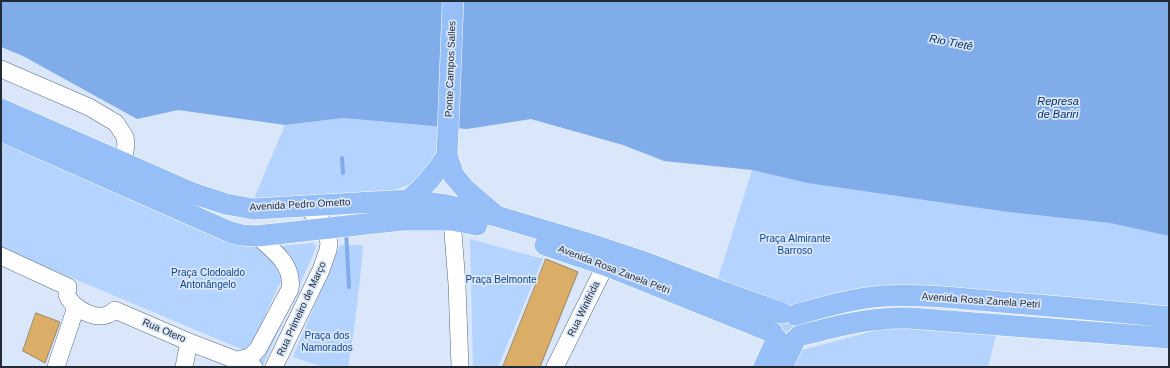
<!DOCTYPE html>
<html>
<head>
<meta charset="utf-8">
<style>
  body { margin:0 }
  #map { position:relative; width:1170px; height:368px; overflow:hidden; background:#dae7fa; font-family:Helvetica,sans-serif }
  canvas { display:block }
  .frame { position:absolute; inset:0; border:2px solid #232b37; pointer-events:none }
</style>
</head>
<body>
<div id="map">
<canvas width="1170" height="368"></canvas>
<div class="frame"></div>
</div>
<script>
const ctx = document.querySelector('canvas').getContext('2d');
ctx.lineJoin = 'round';
function fillPath(path, color) { ctx.fillStyle = color; ctx.fill(path, 'evenodd'); }
function strokePath(path, color, width, dash) { ctx.strokeStyle = color; ctx.lineWidth = width; ctx.lineCap = dash ? 'butt' : 'round'; ctx.setLineDash(dash || []); ctx.stroke(path); }
function drawText(font, color, halo, rows, align = 'center') {
  ctx.font = font + ' Helvetica,sans-serif'; ctx.lineWidth = 3.5; ctx.setLineDash([]); ctx.textBaseline = 'middle'; ctx.strokeStyle = halo; ctx.fillStyle = color; for (const [text, x, y, turn = 0] of rows) {
    ctx.save(); ctx.translate(x, y); ctx.rotate((+turn || 0) * Math.PI / 180); ctx.textAlign = isNaN(turn) ? turn : align; if (halo) ctx.strokeText(text, 0, 0); ctx.fillText(text, 0, 0); ctx.restore();
  }
}
fillPath(new Path2D(`
  M343,118L445,127L444,149L423,180L394,190L252,203L285,125Z
  M1,138L237,234L276,259L282,279L248,352L1,248Z
  M752,170L807,183L1008,212L1110,223L1169,236V314L914,293L788,311L715,288Z
  M470,239L543,259L498,367H473Z
  M313,243L316,246L313,255L262,367L254,358L293,287L271,247Z
  M340,245H363C360,286 355,326 348,367H323L293,357Z
  M775,319L799,324V329L791,340L773,323Z
  M896,325L996,335L988,367H794L802,350Z`), '#b4d3ff');
fillPath(new Path2D(`
  M1,1H1169V236L1110,223L1008,212L807,183L752,170L664,161L623,145L531,119L467,129L343,118L285,125L178,110L137,119L23,56L1,47Z`), '#81acea');
strokePath(new Path2D(`
  M342,158L343,173
  M346,231L349,287`), '#81acea', 4);
const building = new Path2D(`
  M546,259L578,272L540,367H503Z
  M36,313L60,322L45,363L23,351Z`);
fillPath(building, '#daae67');
strokePath(building, '#988466', 1);
const minor = new Path2D(`
  M1,69L89,107L116,123L125,137L126,145L123,163
  M452,220L457,284L460,367
  M1,256L68,287C68,290 67,292 67,294C67,298 71,301 73,304C85,314 102,322 115,310L189,342L254,367
  M238,360L250,357L258,349L290,289C294,265 273,250 257,236
  M56,367L76,307
  M184,367L189,342
  M274,367L321,270L328,250L329,243L326,228L320,219L304,206
  M555,367L611,254`);
const major = new Path2D(`
  M453,1L447,156L454,176L466,190L494,214
  M1,109L195,194L226,204L253,209L409,200L446,205L496,216L587,243L647,263L715,289L782,313
  M1,131L230,232L241,235L257,236L402,220H452L477,225
  M409,200C424,187 436,173 447,156
  M545,245L605,265L772,332
  M795,315C824,307 854,298 884,296C919,294 956,298 990,301C1050,306 1110,311 1169,317
  M799,336C837,326 870,317 909,318L1169,338
  M764,367L777,339
  M782,367L795,340`);
strokePath(minor, '#556883', 18);
strokePath(major, '#fff', 22);
strokePath(minor, '#fff', 17);
strokePath(major, '#96bef7', 21);
drawText('10px', '#232b37', '#dae7fa', [
  ["Ponte Campos Salles",451,69,-88],
  ["Avenida Pedro Ometto",300,205,-3],
  ["Avenida Rosa Zanela Petri",614,270,21],
  ["Avenida Rosa Zanela Petri",981,301,4],
  ["Rua Primeiro de Março",302,309,-65],
  ["Rua Winifrida",584,309,-64],
  ["Rua Otero",164,331,23]
]);
drawText('10px', '#0f458e', '#dae7fa', [
  ["Praça Almirante",795,239],
  ["Barroso",795,251],
  ["Praça Clodoaldo",208,273],
  ["Antonângelo",208,285],
  ["Praça Belmonte",501,280],
  ["Praça dos",327,336],
  ["Namorados",327,348]
]);
drawText('italic 11px', '#072f66', '#dae7fa', [
  ["Rio Tietê",951,43,11],
  ["Represa",1058,102],
  ["de Bariri",1058,115]
]);
</script>
</body>
</html>
